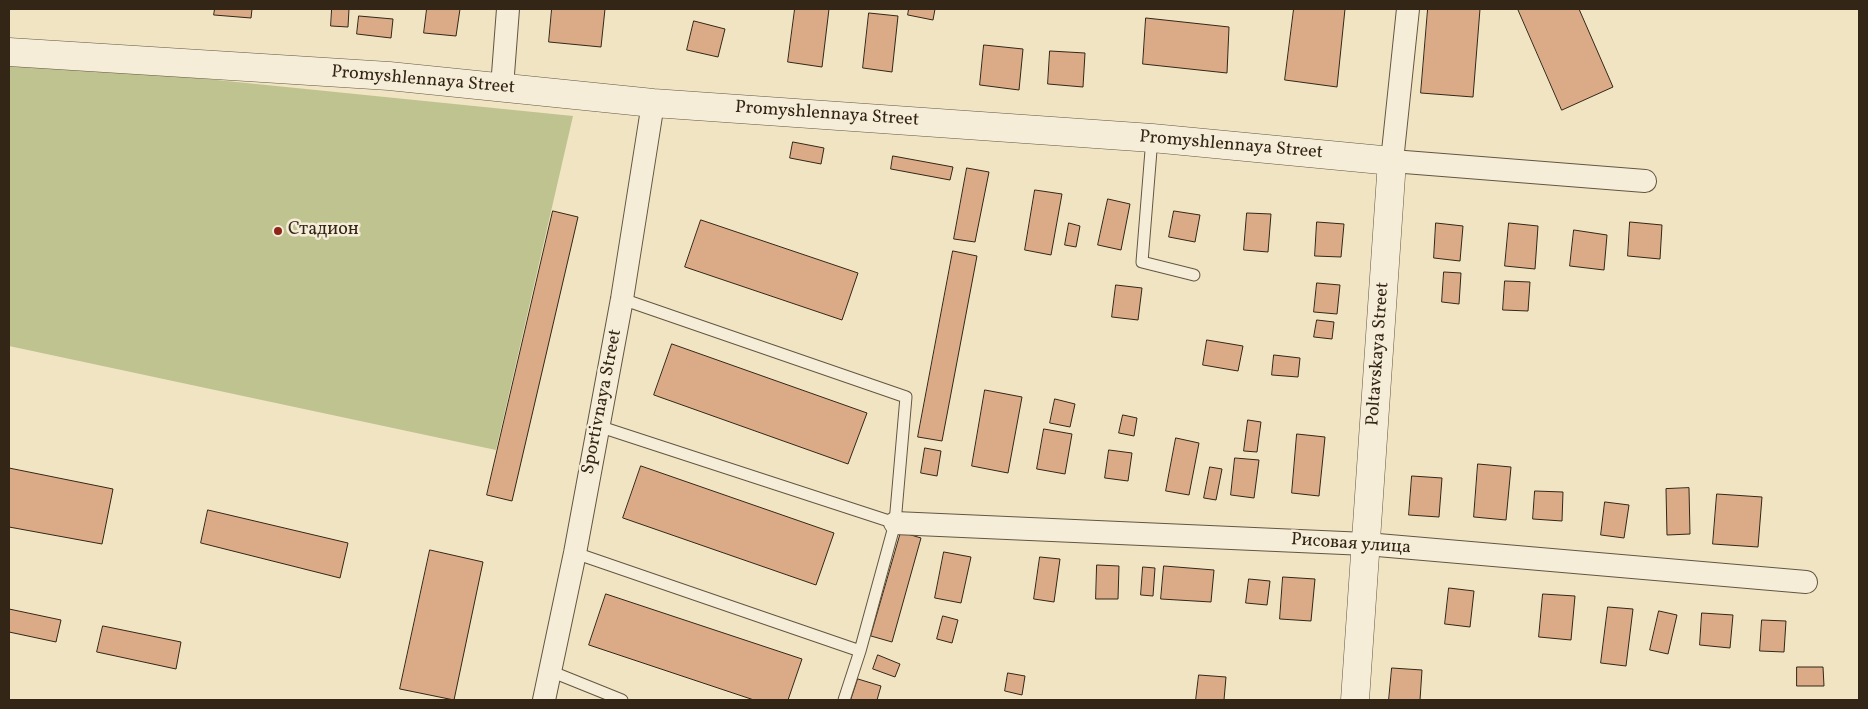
<!DOCTYPE html>
<html>
<head>
<meta charset="utf-8">
<style>
  body { margin:0 }
  #map { position:relative; width:1868px; height:709px; overflow:hidden; background:#f1e4c3; font-family:Vollkorn,serif }
  canvas { display:block }
  .frame { position:absolute; inset:0; border:10px solid #332617; pointer-events:none }
</style>
</head>
<body>
<div id="map">
<canvas width="1868" height="709"></canvas>
<div class="frame"></div>
</div>
<script>
const ctx = document.querySelector('canvas').getContext('2d');
ctx.lineJoin = 'round';
function fillPath(path, color) { ctx.fillStyle = color; ctx.fill(path, 'evenodd'); }
function strokePath(path, color, width, dash) { ctx.strokeStyle = color; ctx.lineWidth = width; ctx.lineCap = dash ? 'butt' : 'round'; ctx.setLineDash(dash || []); ctx.stroke(path); }
function drawText(font, color, halo, rows, align = 'center') {
  ctx.font = font + ' Vollkorn,serif'; ctx.lineWidth = 5; ctx.setLineDash([]); ctx.textBaseline = 'middle'; ctx.strokeStyle = halo; ctx.fillStyle = color; for (const [text, x, y, turn = 0] of rows) {
    ctx.save(); ctx.translate(x, y); ctx.rotate((+turn || 0) * Math.PI / 180); ctx.textAlign = isNaN(turn) ? turn : align; if (halo) ctx.strokeText(text, 0, 0); ctx.fillText(text, 0, 0); ctx.restore();
  }
}
fillPath(new Path2D(`
  M9,59L573,116L496,450L9,346Z`), '#bec390');
const building = new Path2D(`
  M215,9H252L251,18L214,15Z
  M332,9H349L348,27L331,26Z
  M427,9H460L456,36L424,33Z
  M552,9H605L601,47L549,42Z
  M795,9H829L822,67L788,62Z
  M909,9H935L933,20L908,15Z
  M1294,9H1345L1337,87L1285,80Z
  M1428,9H1480L1473,97L1421,93Z
  M1518,9H1579L1613,87L1562,110Z
  M869,13L898,16L892,72L863,68Z
  M359,16L393,19L391,38L357,34Z
  M1146,18L1229,27L1227,73L1143,64Z
  M694,21L725,29L718,57L687,50Z
  M984,45L1023,49L1019,90L980,85Z
  M1050,51L1085,53L1083,87L1048,84Z
  M793,142L824,148L821,164L790,158Z
  M893,156L953,167L950,180L891,169Z
  M967,168L989,172L975,242L954,239Z
  M1035,190L1062,194L1051,255L1025,250Z
  M1108,199L1130,204L1121,250L1098,245Z
  M553,211L578,217L512,501L487,495Z
  M1174,211L1200,215L1195,242L1169,237Z
  M1247,213L1271,214L1268,252L1244,250Z
  M701,220L858,273L842,320L685,267Z
  M1317,222L1344,224L1341,257L1315,256Z
  M1630,222L1662,225L1660,259L1628,256Z
  M1069,223L1080,226L1076,247L1065,245Z
  M1436,223L1463,226L1460,261L1434,258Z
  M1509,223L1538,226L1535,269L1505,266Z
  M1574,230L1607,235L1604,270L1570,266Z
  M953,251L977,256L942,441L918,437Z
  M1444,272L1461,273L1459,304L1442,302Z
  M1505,281L1530,282L1528,311L1503,310Z
  M1317,283L1340,285L1337,314L1314,312Z
  M1116,285L1142,288L1138,320L1112,317Z
  M1317,320L1334,322L1332,339L1314,337Z
  M1207,340L1243,346L1238,371L1203,365Z
  M672,344L867,413L848,464L654,395Z
  M1274,355L1300,358L1298,377L1272,375Z
  M985,390L1022,397L1008,473L972,466Z
  M1055,399L1075,404L1070,427L1050,423Z
  M1123,415L1137,418L1134,436L1119,433Z
  M1248,420L1261,422L1257,452L1244,451Z
  M1044,429L1072,434L1065,474L1037,469Z
  M1297,434L1325,437L1319,496L1292,493Z
  M1176,438L1199,443L1189,495L1166,491Z
  M925,448L941,451L937,476L921,473Z
  M1109,450L1132,453L1128,481L1105,478Z
  M1235,458L1259,460L1254,498L1231,495Z
  M1478,464L1511,467L1506,520L1474,517Z
  M641,466L834,533L816,585L623,518Z
  M1210,467L1222,469L1216,500L1204,498Z
  M9,468L113,489L102,544L9,527Z
  M1412,476L1442,478L1439,517L1409,515Z
  M1689,488L1690,534L1667,535L1666,489Z
  M1535,491L1563,492L1562,521L1533,519Z
  M1717,494L1762,497L1758,547L1713,544Z
  M1605,502L1629,505L1624,538L1601,535Z
  M208,510L348,543L340,578L201,543Z
  M901,532L921,538L892,642L871,636Z
  M430,550L483,562L454,700L400,689Z
  M944,552L971,557L961,603L935,598Z
  M1040,557L1060,559L1054,602L1034,599Z
  M1097,565L1119,566L1118,599H1096Z
  M1164,566L1214,570L1211,602L1161,599Z
  M1143,567L1155,568L1153,596L1141,595Z
  M1283,577L1315,579L1311,621L1280,619Z
  M1249,579L1270,581L1267,605L1246,603Z
  M1449,588L1474,591L1470,627L1445,624Z
  M606,594L802,659L788,700H754L589,645Z
  M1543,594L1575,596L1571,640L1539,637Z
  M1608,607L1633,609L1626,666L1601,663Z
  M9,609L61,620L56,642L9,632Z
  M1659,611L1677,615L1668,654L1650,650Z
  M1702,613L1733,615L1730,648L1700,645Z
  M943,616L958,620L952,643L937,639Z
  M1762,620L1786,621L1784,652L1760,651Z
  M103,626L181,642L176,669L97,652Z
  M878,655L900,664L895,677L873,669Z
  M1797,667H1823L1824,686H1797Z
  M1392,668L1422,670L1420,700H1389Z
  M1008,673L1025,676L1022,695L1005,691Z
  M1199,675L1226,677L1224,700H1196Z
  M858,679L881,686L877,700H851Z`);
fillPath(building, '#dbab88');
strokePath(building, '#332617', 1);
const service = new Path2D(`
  M1152,138L1142,262L1194,275
  M622,299L906,397L895,523L860,651L844,700
  M598,426L895,523
  M575,553L860,651
  M550,671L622,700`);
const minor = new Path2D(`
  M1408,9L1392,161L1645,181
  M502,87L508,9
  M895,523L1366,544L1806,582
  M544,700L575,553L622,299L653,103`);
const tertiary = new Path2D(`
  M9,52L389,76L653,103L1152,138L1392,161L1355,700`);
strokePath(service, '#625642', 13);
strokePath(minor, '#625642', 24);
strokePath(tertiary, '#625642', 29);
strokePath(service, '#f6edd8', 11);
strokePath(minor, '#f6edd8', 22);
strokePath(tertiary, '#f6edd8', 28);
for (const [x, y, r, color] of [
  [278,231,5,"#8f2418"]
]) { const dot = new Path2D(); dot.arc(x, y, r, 0, 2 * Math.PI); ctx.fillStyle = color; ctx.fill(dot); strokePath(dot, '#f6edd8', 2); }
drawText('18px', '#332617', '#f6edd8', [
  ["Promyshlennaya Street",423,81,5],
  ["Promyshlennaya Street",827,115,4],
  ["Promyshlennaya Street",1231,146,5],
  ["Poltavskaya Street",1379,354,-86],
  ["Sportivnaya Street",603,402,-79],
  ["Рисовая улица",1351,545,4]
]);
drawText('18px', '#332617', '#f6edd8', [
  ["Стадион",288,231]
], 'left');
</script>
</body>
</html>
